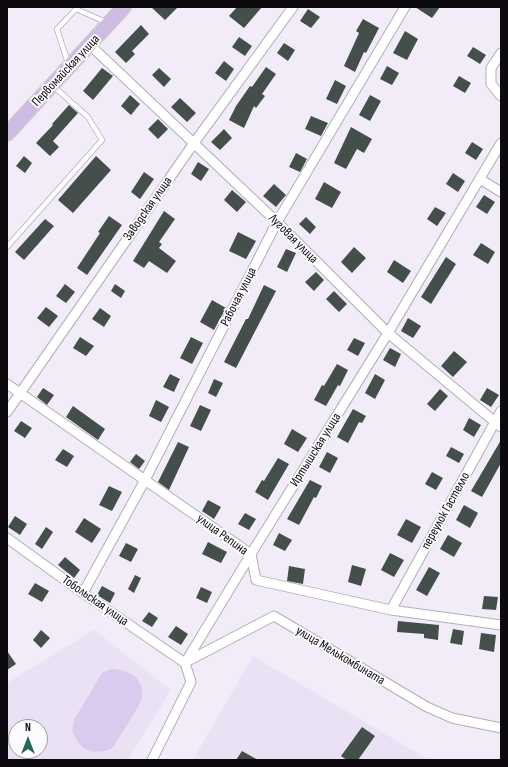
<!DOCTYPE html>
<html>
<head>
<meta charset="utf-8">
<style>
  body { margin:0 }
  #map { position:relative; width:508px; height:767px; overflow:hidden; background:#f1ecf8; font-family:"Sofia Sans Condensed",sans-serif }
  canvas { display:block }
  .frame { position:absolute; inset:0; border:8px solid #0c0a0e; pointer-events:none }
  .north { position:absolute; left:8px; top:719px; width:40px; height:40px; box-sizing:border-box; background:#fcfbfe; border:1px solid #9c9b9e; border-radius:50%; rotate:0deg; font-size:11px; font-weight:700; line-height:16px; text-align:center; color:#0c0a0e }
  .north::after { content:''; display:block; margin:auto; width:14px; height:18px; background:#246553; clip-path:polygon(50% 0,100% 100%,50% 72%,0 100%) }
</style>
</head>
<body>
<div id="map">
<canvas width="508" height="767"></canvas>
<div class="frame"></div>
<div class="north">N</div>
</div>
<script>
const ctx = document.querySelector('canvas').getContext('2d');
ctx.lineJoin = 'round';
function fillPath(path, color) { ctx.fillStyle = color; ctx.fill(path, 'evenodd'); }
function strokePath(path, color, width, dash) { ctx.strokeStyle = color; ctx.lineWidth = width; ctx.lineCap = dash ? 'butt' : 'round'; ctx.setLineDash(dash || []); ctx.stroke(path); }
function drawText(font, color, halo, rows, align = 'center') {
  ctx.font = font + ' "Sofia Sans Condensed",sans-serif'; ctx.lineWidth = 4; ctx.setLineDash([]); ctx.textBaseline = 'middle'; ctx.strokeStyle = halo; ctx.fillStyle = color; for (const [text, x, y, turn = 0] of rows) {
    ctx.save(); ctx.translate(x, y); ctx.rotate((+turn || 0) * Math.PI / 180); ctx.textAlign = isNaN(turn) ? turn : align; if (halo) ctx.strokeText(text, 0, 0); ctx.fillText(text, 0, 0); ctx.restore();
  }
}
fillPath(new Path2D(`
  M94,630L171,690L128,760H7V683ZM16,727H40V751H16Z
  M253,656L429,760H193Z`), '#eae1f4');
fillPath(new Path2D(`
  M111,669C128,669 145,678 142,698C141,704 117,741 112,748L106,751L94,752L83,748L76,739L72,731L74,720L102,673Z`), '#dacaed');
fillPath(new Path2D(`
  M151,7H178L165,20Z
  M237,7H262L244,28L229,16Z
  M415,7H440L432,18Z
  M308,9L320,17L311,28L300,21Z
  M363,19L379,28L366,53L364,52L355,72L344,66L359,33L356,31Z
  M141,25L149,34L132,51L135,54L126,63L115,52Z
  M405,31L418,39L407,60L393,53Z
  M239,37L252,46L245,56L232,47Z
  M284,43L295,50L288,61L277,53Z
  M473,47L486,55L480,64L467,56Z
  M224,61L234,69L226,81L215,73Z
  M387,66L399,73L392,85L380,79Z
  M266,67L276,74L262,94L265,96L256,108L254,106L244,128L229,120L236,106L250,86L252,87Z
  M102,68L113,76L93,100L83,91Z
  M159,68L171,79L164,87L152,75Z
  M459,76L471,83L465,93L453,86Z
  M335,80L346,86L337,104L326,99Z
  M130,95L140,104L131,115L121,106Z
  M370,95L381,101L370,121L359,115Z
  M180,98L196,113L187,122L171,107Z
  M69,105L78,113L53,141L59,147L50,156L36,143L53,125L52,124Z
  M311,116L328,123L321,136L305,129Z
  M158,119L168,129L158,139L148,129Z
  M351,127L372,139L364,153L357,149L346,169L334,163Z
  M224,129L232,138L220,150L211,142Z
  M472,142L483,149L476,160L465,153Z
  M296,153L307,159L300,172L289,167Z
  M24,156L32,163L25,173L16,166Z
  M96,156L111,170L73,213L58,200Z
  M198,162L209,169L201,181L191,174Z
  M144,172L154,179L140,199L131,192Z
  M453,173L465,181L458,192L446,184Z
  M324,182L341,192L332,208L315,199Z
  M274,184L286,195L276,207L263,196Z
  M232,190L246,202L237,212L224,200Z
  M484,195L495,202L487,214L476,207Z
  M435,207L446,213L437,226L427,219Z
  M164,211L175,219L159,242L162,244L159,248L176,261L167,273L149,261L144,268L133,261Z
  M109,216L122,225L87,275L77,268L100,233L98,232Z
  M306,217L316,227L310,234L299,224Z
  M45,219L54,226L24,260L15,252Z
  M238,232L256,241L246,259L229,251Z
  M481,243L495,252L488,264L473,255Z
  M354,247L366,258L352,273L341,262Z
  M286,249L296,253L287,272L277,267Z
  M446,257L456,264L431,304L421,297Z
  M394,260L411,271L403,283L387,272Z
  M316,272L324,280L314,291L305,282Z
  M65,284L75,292L66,303L56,296Z
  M115,284L125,291L121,298L111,291Z
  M264,285L276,291L236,368L224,362L246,319H248Z
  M334,291L347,304L339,312L326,299Z
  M212,300L226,308L214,330L200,322Z
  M46,307L58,316L49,327L37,318Z
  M100,308L111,316L104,327L92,319Z
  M408,318L421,326L413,338L401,331Z
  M80,337L94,346L86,356L73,348Z
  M191,337L203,343L192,364L180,358Z
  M354,338L365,343L358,356L347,350Z
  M390,348L401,354L395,367L383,360Z
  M454,351L467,362L453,377L441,366Z
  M337,364L348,370L340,386L338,385L326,406L314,400L322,385L324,386Z
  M170,374L180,379L174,392L163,387Z
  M375,374L385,380L375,399L365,393Z
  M214,379L223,383L216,397L208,393Z
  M43,388L54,395L47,405L37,397Z
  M487,388L499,395L491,407L480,400Z
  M440,389L448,396L435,411L427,404Z
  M156,400L169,407L161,422L149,416Z
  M200,405L211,410L201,431L190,426Z
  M73,406L105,429L98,440L66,417Z
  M353,409L366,416L362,423L359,422L348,443L337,437Z
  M469,418L481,425L474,437L463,430Z
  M21,421L32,428L25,438L14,431Z
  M292,429L307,438L298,452L284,444Z
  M501,440V463L482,497L471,491Z
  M178,442L189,447L169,490L158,482Z
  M451,447L464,454L459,463L446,456Z
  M63,449L74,456L67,467L55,460Z
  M327,452L338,458L330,473L319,467Z
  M136,454L145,461L139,469L130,462Z
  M278,458L289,464L268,500L255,492L262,480L264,481Z
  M432,472L443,478L436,490L425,484Z
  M310,480L322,486L316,498L314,497L299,525L287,519Z
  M109,486L122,492L112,511L99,505Z
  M208,500L221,507L214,519L202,511Z
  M464,505L478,513L470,528L456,520Z
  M245,513L256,519L249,530L238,524Z
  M15,516L27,524L20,535L8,527Z
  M84,518L101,529L92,543L75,532Z
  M406,519L421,527L412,543L397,535Z
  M46,527L53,532L42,549L35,544Z
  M279,533L292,540L285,551L273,545Z
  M448,535L462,543L454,557L440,549Z
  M208,542L227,552L221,563L202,554Z
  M126,543L138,549L131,562L119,556Z
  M390,553L404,560L394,577L381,570Z
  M65,557L80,570L74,578L58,565Z
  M352,565L366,569L361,586L348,582Z
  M289,566L305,569L303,584L287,581Z
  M429,567L440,573L427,596L416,590Z
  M135,575L141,578L134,593L128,589Z
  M35,583L49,591L42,602L28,594Z
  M102,586L115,593L110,603L97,595Z
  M201,587L212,592L207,603L196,598Z
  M484,596L498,597L496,610L482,609Z
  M149,612L158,618L152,627L142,621Z
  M398,621L439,625L438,640L424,638V634L397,632Z
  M176,626L188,634L181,645L168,637Z
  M453,629L464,631L462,645L450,643Z
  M41,630L50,638L41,648L33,640Z
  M481,633L496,635L494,652L479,649Z
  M7,651L16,664L7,670Z
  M362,727L375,736L358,760H347L341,756Z
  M242,751L258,760H236Z`), '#444f4b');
const lane = new Path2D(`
  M68,63L57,29L76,9L108,23
  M7,247L102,140L88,117L53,86`);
const street = new Path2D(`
  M90,45L277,222L388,333L501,427
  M501,53L491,68V84L501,96
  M480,179L501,192
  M7,384L251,554L256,580L391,610L501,625
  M7,412L194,143L293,7
  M7,538L83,593L185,663
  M83,593L145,480L277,222L405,7
  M391,610L501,411
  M186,662L274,616L427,707L452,718L501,728
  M152,760L191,682L185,663L251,554L388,333L501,143`);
const primary = new Path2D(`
  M7,134L124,7`);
strokePath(lane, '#b2aeb9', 6);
strokePath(street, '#b2aeb9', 11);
strokePath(primary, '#cececf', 16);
strokePath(lane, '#fff', 4.5);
strokePath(street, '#fff', 9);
strokePath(primary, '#cfbce4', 14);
drawText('13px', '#0c0a0e', '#fcfbfe', [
  ["Первомайская улица",66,71,-47],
  ["Заводская улица",148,209,-55],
  ["Луговая улица",293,239,45],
  ["Рабочая улица",239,297,-63],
  ["Иртышская улица",316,450,-58],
  ["переулок Гастелло",446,511,-61],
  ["улица Репина",222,535,36],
  ["Тобольская улица",95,601,35],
  ["улица Мелькомбината",340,656,31]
]);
</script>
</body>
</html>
